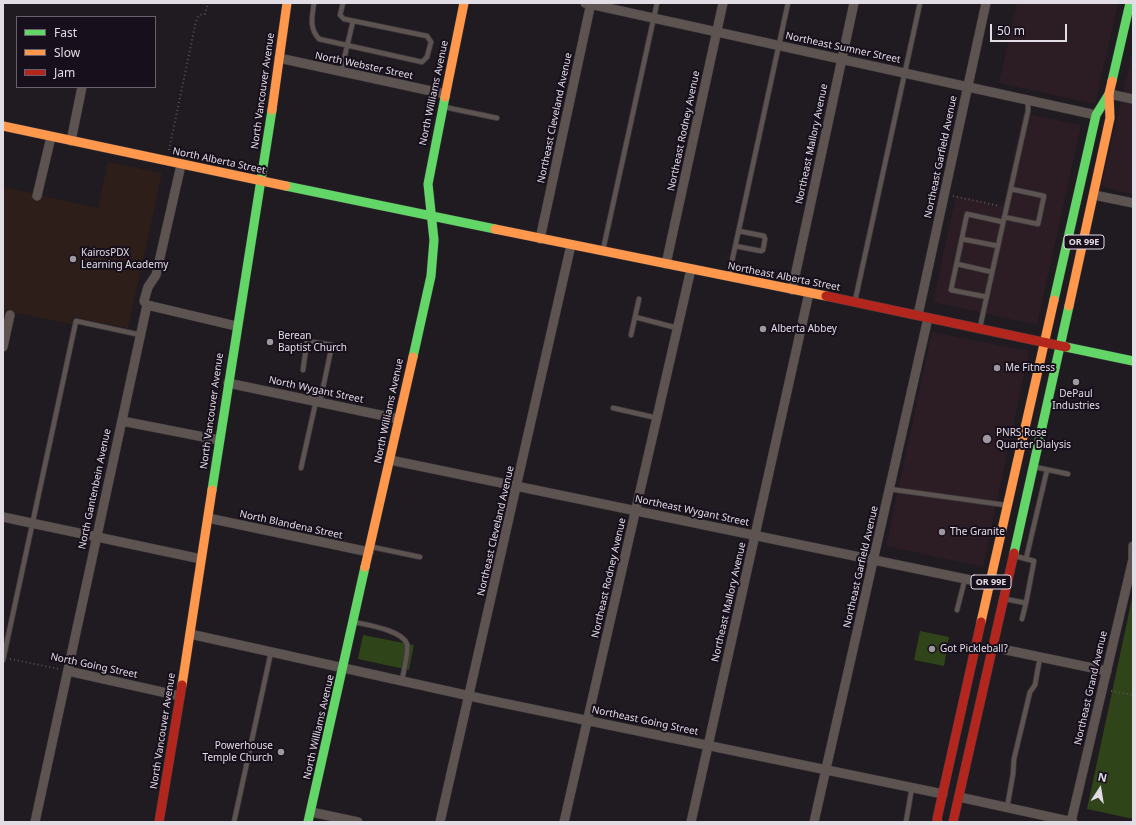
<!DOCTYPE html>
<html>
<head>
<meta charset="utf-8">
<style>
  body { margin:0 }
  #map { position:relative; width:1136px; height:825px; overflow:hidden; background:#1f1b21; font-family:"Noto Sans",sans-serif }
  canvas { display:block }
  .frame { position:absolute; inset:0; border:4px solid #e2dce5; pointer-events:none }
  .legend { position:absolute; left:16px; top:16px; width:140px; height:72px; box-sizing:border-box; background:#170f1b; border:1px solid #68616c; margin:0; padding:5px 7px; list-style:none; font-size:12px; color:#e2dce5 }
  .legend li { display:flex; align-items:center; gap:8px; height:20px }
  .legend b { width:20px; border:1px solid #68616c }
  .north { position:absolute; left:1080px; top:769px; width:40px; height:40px; -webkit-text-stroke:3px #170f1b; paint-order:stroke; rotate:12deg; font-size:11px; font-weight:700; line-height:16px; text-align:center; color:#e2dce5 }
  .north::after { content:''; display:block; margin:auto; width:14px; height:18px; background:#e2dce5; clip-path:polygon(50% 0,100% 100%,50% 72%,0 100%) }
  .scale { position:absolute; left:990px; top:24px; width:77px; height:18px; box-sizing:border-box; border:2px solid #e2dce5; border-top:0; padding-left:5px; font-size:12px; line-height:14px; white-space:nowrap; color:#e2dce5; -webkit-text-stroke:3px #170f1b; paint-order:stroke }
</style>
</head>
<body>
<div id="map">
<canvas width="1136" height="825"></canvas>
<div class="frame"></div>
<ul class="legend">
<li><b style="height:5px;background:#63d668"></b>Fast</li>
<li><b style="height:5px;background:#ff974d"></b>Slow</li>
<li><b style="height:5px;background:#b3261e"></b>Jam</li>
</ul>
<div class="north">N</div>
<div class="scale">50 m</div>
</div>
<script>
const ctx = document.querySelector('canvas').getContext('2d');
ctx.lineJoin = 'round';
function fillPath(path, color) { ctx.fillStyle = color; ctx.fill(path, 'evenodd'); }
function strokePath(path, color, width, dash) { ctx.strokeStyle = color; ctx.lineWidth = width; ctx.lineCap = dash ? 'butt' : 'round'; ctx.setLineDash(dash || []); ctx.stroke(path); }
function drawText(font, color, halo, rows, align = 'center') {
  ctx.font = font + ' "Noto Sans",sans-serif'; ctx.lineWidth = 4; ctx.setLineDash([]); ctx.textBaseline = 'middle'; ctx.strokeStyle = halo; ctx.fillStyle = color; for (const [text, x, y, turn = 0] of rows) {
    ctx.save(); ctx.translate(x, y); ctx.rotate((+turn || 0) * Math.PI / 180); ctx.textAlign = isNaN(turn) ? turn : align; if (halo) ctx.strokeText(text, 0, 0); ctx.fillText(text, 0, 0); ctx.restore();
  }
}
fillPath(new Path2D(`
  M1017,3H1118L1095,104L999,83Z
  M1133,51V187L1132,194L1101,186Z
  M1023,113L1081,125L1037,325L933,302L956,196L1003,206Z
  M932,332L1029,351L983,567L886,546Z`), '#2c1d24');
fillPath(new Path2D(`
  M108,162L162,173L128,328L73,317L72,324L5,311L3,320V187L98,208Z`), '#2d1e19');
fillPath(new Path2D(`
  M1133,594V819L1087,809Z
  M920,631L949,637L944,666L914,660Z
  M363,635L414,645L409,670L358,659Z`), '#2f4418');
const lane = new Path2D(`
  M314,3C312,17 309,28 319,39L422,62L427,57L431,42L427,36L344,19L340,15L343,3
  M341,72L353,21
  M444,107L497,118
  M1004,217L1038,224L1044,196L1011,189
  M962,239L998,246
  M735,246L761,251L763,250L765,239L764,236L739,231
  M603,250L657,3
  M957,264L992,272
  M729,275L788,3
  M987,297L951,290L967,214L1003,222
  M639,299L635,317L677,328
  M855,301L920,3
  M980,327L1028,111V100
  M631,335L635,317
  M303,370L307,341L332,345L320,402
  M613,408L657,418
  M1035,467L1068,474
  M301,468L316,401
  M889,489L1005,505
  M372,547L420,557
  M1026,559L1047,470
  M1005,599L1026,603L1034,561L1015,556
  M957,610L965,579
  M1022,619L1026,603
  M354,622C367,625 402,630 407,644C409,650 403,673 402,681
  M3,660L76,321L141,335
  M1007,808L1013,774L1014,759L1030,692L1035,685L1040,657
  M234,822L271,652
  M906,822L912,787`);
const street = new Path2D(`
  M585,3L1096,115
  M279,58L445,94
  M1109,94L1133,99
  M71,141L82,87
  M1094,195L1133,203
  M37,196L51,137
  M540,239L591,3
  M666,264L723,3
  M792,290L854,3
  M147,305L236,326
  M918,315L986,3
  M3,347L10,315
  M228,383L399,419
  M122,421L219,440
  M390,460L990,584
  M3,517L201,559
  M208,518L369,552
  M1133,546V558
  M190,634L488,700L943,794
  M992,647L1107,671
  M68,671L180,696
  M959,797L1073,822
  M311,812L358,822
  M35,822L147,305L144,301L148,287L156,275L181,165
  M440,822L571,245
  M564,822L691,269
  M691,822L809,293
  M814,822L928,318
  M1071,822L1133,559`);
const fast = new Path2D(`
  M1112,81L1130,3
  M286,186L495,229
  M1054,300L1096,115L1109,94
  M1066,347L1133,361
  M413,357L431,276L434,240L428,184L445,97
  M212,490L272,110
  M1014,553L1069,306
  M308,822L365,567`);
const slow = new Path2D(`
  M445,97L464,3
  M272,110L287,3
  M3,126L286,186
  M495,229L826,296
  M1069,306L1110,118L1109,94L1112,81
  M365,567L413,357
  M981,622L1054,300
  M182,685L212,490`);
const jam = new Path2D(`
  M826,296L1066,347
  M159,822L182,685
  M938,822L937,819L981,622
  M953,822L1014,553`);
strokePath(lane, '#3a373c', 6);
strokePath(street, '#3a373c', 10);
strokePath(fast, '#3a373c', 10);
strokePath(slow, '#3a373c', 10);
strokePath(jam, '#3a373c', 10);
strokePath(new Path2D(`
  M169,150L196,21L199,15L205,14L208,3
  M953,196L1000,206
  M10,659L59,669
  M1111,691L1133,695`), '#595151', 2, [1, 3]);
strokePath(lane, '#5d5350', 4.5);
strokePath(street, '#5d5350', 9);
strokePath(fast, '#63d668', 9);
strokePath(slow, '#ff974d', 9);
strokePath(jam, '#b3261e', 9);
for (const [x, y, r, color] of [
  [73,259,4,"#9e98a0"],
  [763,329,4,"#9e98a0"],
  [270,342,4,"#9e98a0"],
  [997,368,4,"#9e98a0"],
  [1076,382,4,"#9e98a0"],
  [987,439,5,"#9e98a0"],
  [942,532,4,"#9e98a0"],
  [932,649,4,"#9e98a0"],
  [281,752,4,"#9e98a0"]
]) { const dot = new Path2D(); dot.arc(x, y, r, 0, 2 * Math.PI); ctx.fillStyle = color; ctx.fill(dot); strokePath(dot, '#170f1b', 1.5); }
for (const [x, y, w] of [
  [1084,242,40],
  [991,582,40]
]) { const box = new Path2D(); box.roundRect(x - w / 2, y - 7, w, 14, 3); ctx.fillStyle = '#170f1b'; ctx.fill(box); strokePath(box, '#e2dce5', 1); }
drawText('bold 9px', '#e2dce5', null, [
  ["OR 99E",1084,242],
  ["OR 99E",991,582]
]);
drawText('10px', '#e2dce5', '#170f1b', [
  ["Northeast Sumner Street",843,48,12],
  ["North Webster Street",364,66,12],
  ["North Vancouver Avenue",263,91,-82],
  ["North Williams Avenue",434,93,-78],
  ["Northeast Cleveland Avenue",555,118,-78],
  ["Northeast Rodney Avenue",684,131,-78],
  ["Northeast Mallory Avenue",812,144,-78],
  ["Northeast Garfield Avenue",941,157,-78],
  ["North Alberta Street",219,161,12],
  ["Northeast Alberta Street",784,277,11],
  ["North Wygant Street",316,390,12],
  ["North Vancouver Avenue",212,411,-82],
  ["North Williams Avenue",389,411,-78],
  ["North Gantenbein Avenue",95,489,-78],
  ["Northeast Wygant Street",692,511,12],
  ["North Blandena Street",291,525,12],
  ["Northeast Cleveland Avenue",496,531,-77],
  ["Northeast Garfield Avenue",861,567,-77],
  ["Northeast Rodney Avenue",609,578,-77],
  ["Northeast Mallory Avenue",729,602,-77],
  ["North Going Street",94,666,12],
  ["Northeast Grand Avenue",1091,688,-77],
  ["Northeast Going Street",645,721,12],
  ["North Williams Avenue",319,727,-77],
  ["North Vancouver Avenue",163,731,-81]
]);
drawText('10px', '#e2dce5', '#170f1b', [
  ["KairosPDX",81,253],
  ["Learning Academy",81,265],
  ["Alberta Abbey",771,329],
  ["Berean",278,336],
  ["Baptist Church",278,348],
  ["Me Fitness",1005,368],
  ["DePaul",1076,394,"center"],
  ["Industries",1076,406,"center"],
  ["PNRS Rose",996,433],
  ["Quarter Dialysis",996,445],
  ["The Granite",950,532],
  ["Got Pickleball?",940,649],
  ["Powerhouse",273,746,"right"],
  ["Temple Church",273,758,"right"]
], 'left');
</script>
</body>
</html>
